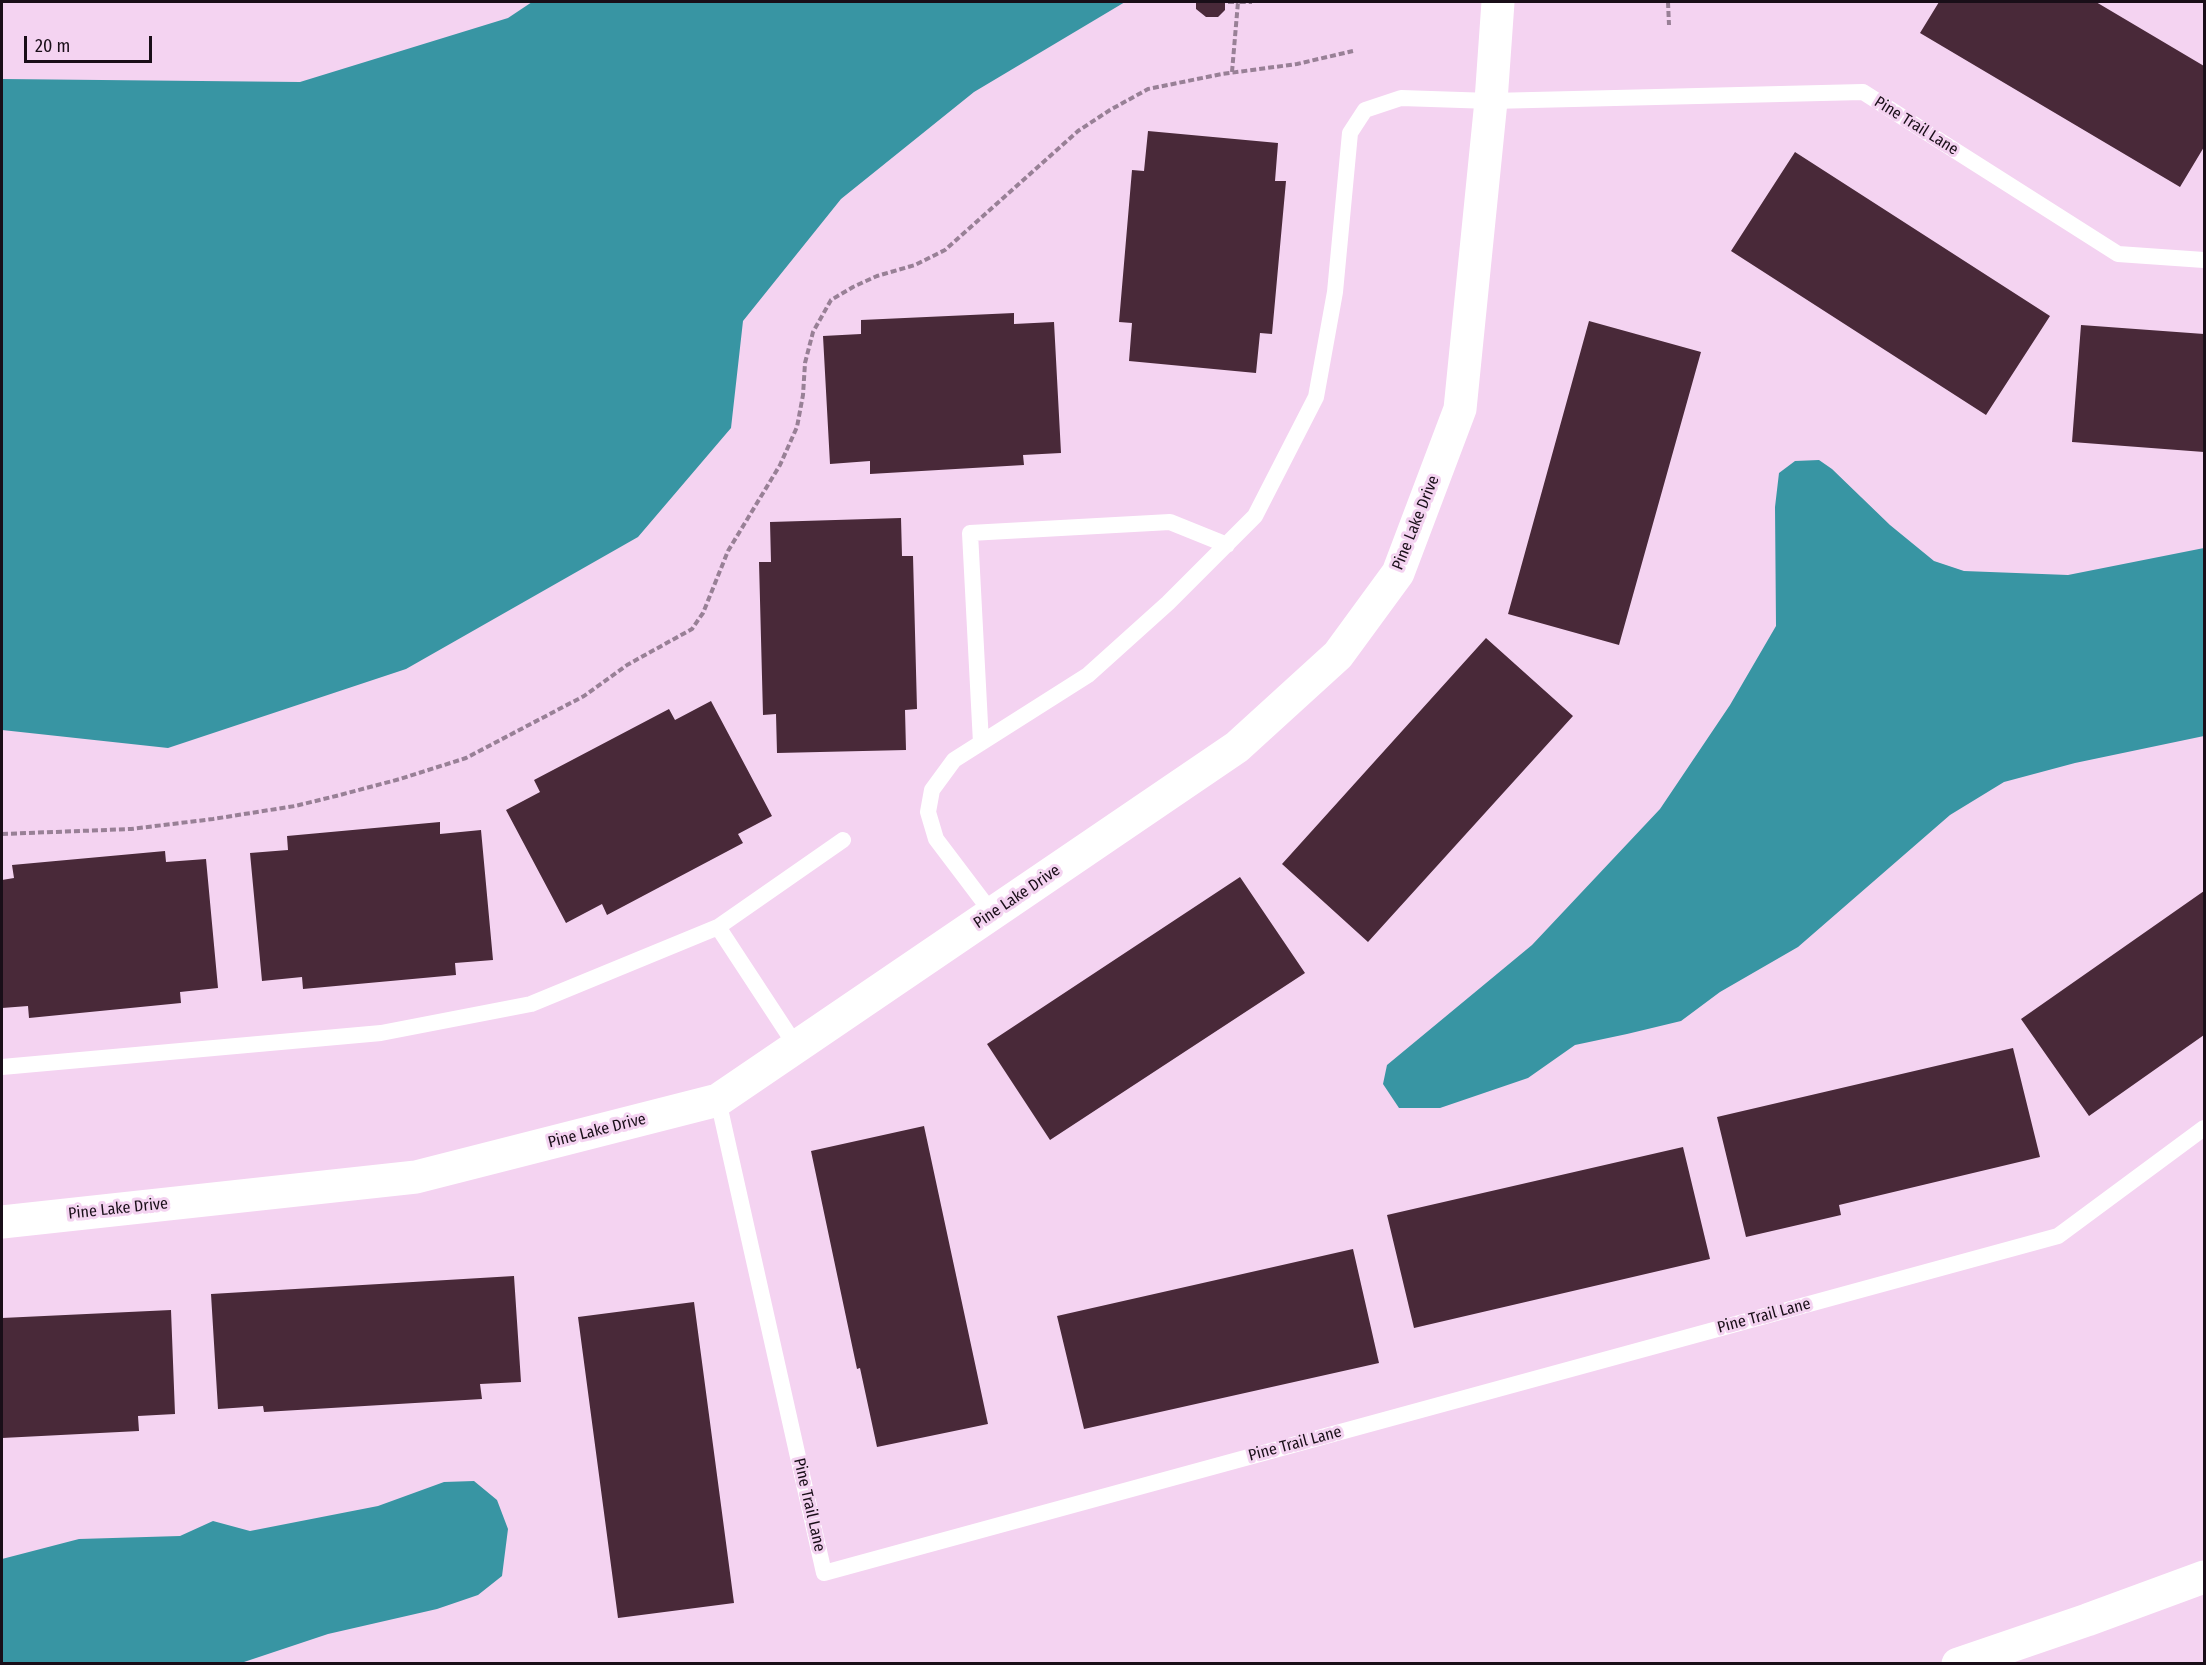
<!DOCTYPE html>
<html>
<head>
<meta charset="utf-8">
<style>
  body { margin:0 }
  #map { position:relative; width:2206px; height:1665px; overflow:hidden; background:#f4d3f1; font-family:"Fira Sans Condensed",sans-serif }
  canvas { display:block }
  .frame { position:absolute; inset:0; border:3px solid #190e18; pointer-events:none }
  .scale { position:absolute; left:24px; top:36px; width:128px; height:27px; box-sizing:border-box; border:3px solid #190e18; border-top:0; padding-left:8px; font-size:18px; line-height:21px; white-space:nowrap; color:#190e18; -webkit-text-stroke:4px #f4d3f1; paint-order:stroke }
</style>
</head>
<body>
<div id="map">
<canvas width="2206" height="1665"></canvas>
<div class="frame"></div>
<div class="scale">20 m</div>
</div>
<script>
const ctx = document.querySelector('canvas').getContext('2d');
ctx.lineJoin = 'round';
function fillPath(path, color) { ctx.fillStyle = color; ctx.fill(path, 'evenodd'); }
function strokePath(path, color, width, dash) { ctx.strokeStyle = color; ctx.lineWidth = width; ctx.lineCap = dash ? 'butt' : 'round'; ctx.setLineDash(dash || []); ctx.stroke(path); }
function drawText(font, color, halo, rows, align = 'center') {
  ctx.font = font + ' "Fira Sans Condensed",sans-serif'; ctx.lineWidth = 6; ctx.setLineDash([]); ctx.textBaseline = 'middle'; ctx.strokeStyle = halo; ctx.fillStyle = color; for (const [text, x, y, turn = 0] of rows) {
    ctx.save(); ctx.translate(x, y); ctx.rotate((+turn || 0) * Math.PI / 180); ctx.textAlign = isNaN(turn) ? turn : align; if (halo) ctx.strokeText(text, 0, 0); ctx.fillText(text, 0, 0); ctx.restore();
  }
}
fillPath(new Path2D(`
  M532,2H1125L974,92L841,199L743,321L731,428L638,537L406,669L168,748L2,730V79L300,82L508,18Z
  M1819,460L1832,469L1890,525L1934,561L1964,571L2068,575L2204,548V736L2075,763L2004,782L1950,815L1798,947L1720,992L1681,1021L1627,1034L1575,1045L1528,1078L1440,1108H1399L1383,1084L1387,1065L1532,945L1660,809L1730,705L1776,626L1775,507L1779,473L1795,461Z
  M474,1481L497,1500L508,1529L502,1576L478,1595L437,1609L328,1634L241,1663H2V1559L79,1539L180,1536L213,1521L250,1531L378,1506L444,1482Z`), '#3895a3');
fillPath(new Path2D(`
  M1196,2H1225V10L1218,17H1206L1196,9Z
  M1939,2H2096L2204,66V147L2180,187L1920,33Z
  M1148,131L1278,143L1275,181H1286L1272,334L1260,333L1256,373L1129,361L1132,323L1119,322L1132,170L1144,171Z
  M1795,152L2050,316L1986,415L1731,251Z
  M1014,313V324L1054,322L1061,453L1023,455L1024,465L870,474V461L830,464L823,336L861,334V320Z
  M1589,321L1701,352L1619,645L1508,614Z
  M2081,325L2204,334V452L2072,442Z
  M901,518L902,556H913L917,709L905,710L906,750L777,753L776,714L763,715L759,562H771L770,522Z
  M1486,638L1573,716L1368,942L1282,864Z
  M711,701L772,816L738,834L743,843L607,915L602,904L566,923L506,810L540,792L534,780L669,709L675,720Z
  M440,822V834L481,830L493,960L455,963L456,975L303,989L302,977L262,981L250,853L288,850L287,836Z
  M165,851L166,862L206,859L218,988L180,992L181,1003L29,1018L28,1006L2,1008V880L14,878L12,865Z
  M1240,877L1305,973L1050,1140L987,1044Z
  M2204,891V1035L2089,1116L2021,1019Z
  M2013,1048L2040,1157L1839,1205L1841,1215L1746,1237L1717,1117Z
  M924,1126L988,1424L877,1447L860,1368L857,1369L811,1151Z
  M1683,1147L1710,1259L1414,1328L1387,1215Z
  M1353,1249L1379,1363L1084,1429L1057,1316Z
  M514,1276L521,1382L480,1384L482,1399L264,1412L263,1406L218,1409L211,1294Z
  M694,1302L734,1603L618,1618L578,1317Z
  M171,1310L175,1414L138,1416L139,1431L2,1438V1318Z`), '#492939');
strokePath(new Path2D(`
  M1228,2H1238
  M1668,2L1669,25
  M1232,72L1238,2H1252
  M2,834L131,829L213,819L295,806L336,796L400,779L466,758L584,696L627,665L692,629L703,613L728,551L780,465L797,427L803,395L805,363L813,332L831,300L853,287L877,276L915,265L945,250L1078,131L1110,110L1148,89L1222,74L1297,64L1353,51`), '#988096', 4, [6, 3]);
strokePath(new Path2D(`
  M981,743L970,533L1170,522L1227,545
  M992,913L936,839L928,812L932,790L954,760L1088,675L1168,603L1255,516L1316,397L1335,292L1350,133L1365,110L1401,98L1491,101L1863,92L2118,254L2204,260
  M718,927L796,1046
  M2,1067L381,1033L531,1004L718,927L843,840
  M718,1100L824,1573L2058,1236L2204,1128`), '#fff', 16);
strokePath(new Path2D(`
  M2,1222L416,1177L718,1100L1237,747L1338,655L1398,573L1460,409L1491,101L1498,2`), '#fff', 33);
strokePath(new Path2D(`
  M1958,1664L2087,1620L2204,1577`), '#fff', 33);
drawText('16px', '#190e18', '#f4d3f1', [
  ["Pine Trail Lane",1916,126,32],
  ["Pine Lake Drive",1416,523,-68],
  ["Pine Lake Drive",1017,897,-34],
  ["Pine Lake Drive",597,1131,-14],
  ["Pine Lake Drive",118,1209,-6],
  ["Pine Trail Lane",1764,1316,-15],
  ["Pine Trail Lane",1295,1444,-15],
  ["Pine Trail Lane",809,1505,77]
]);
</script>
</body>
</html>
